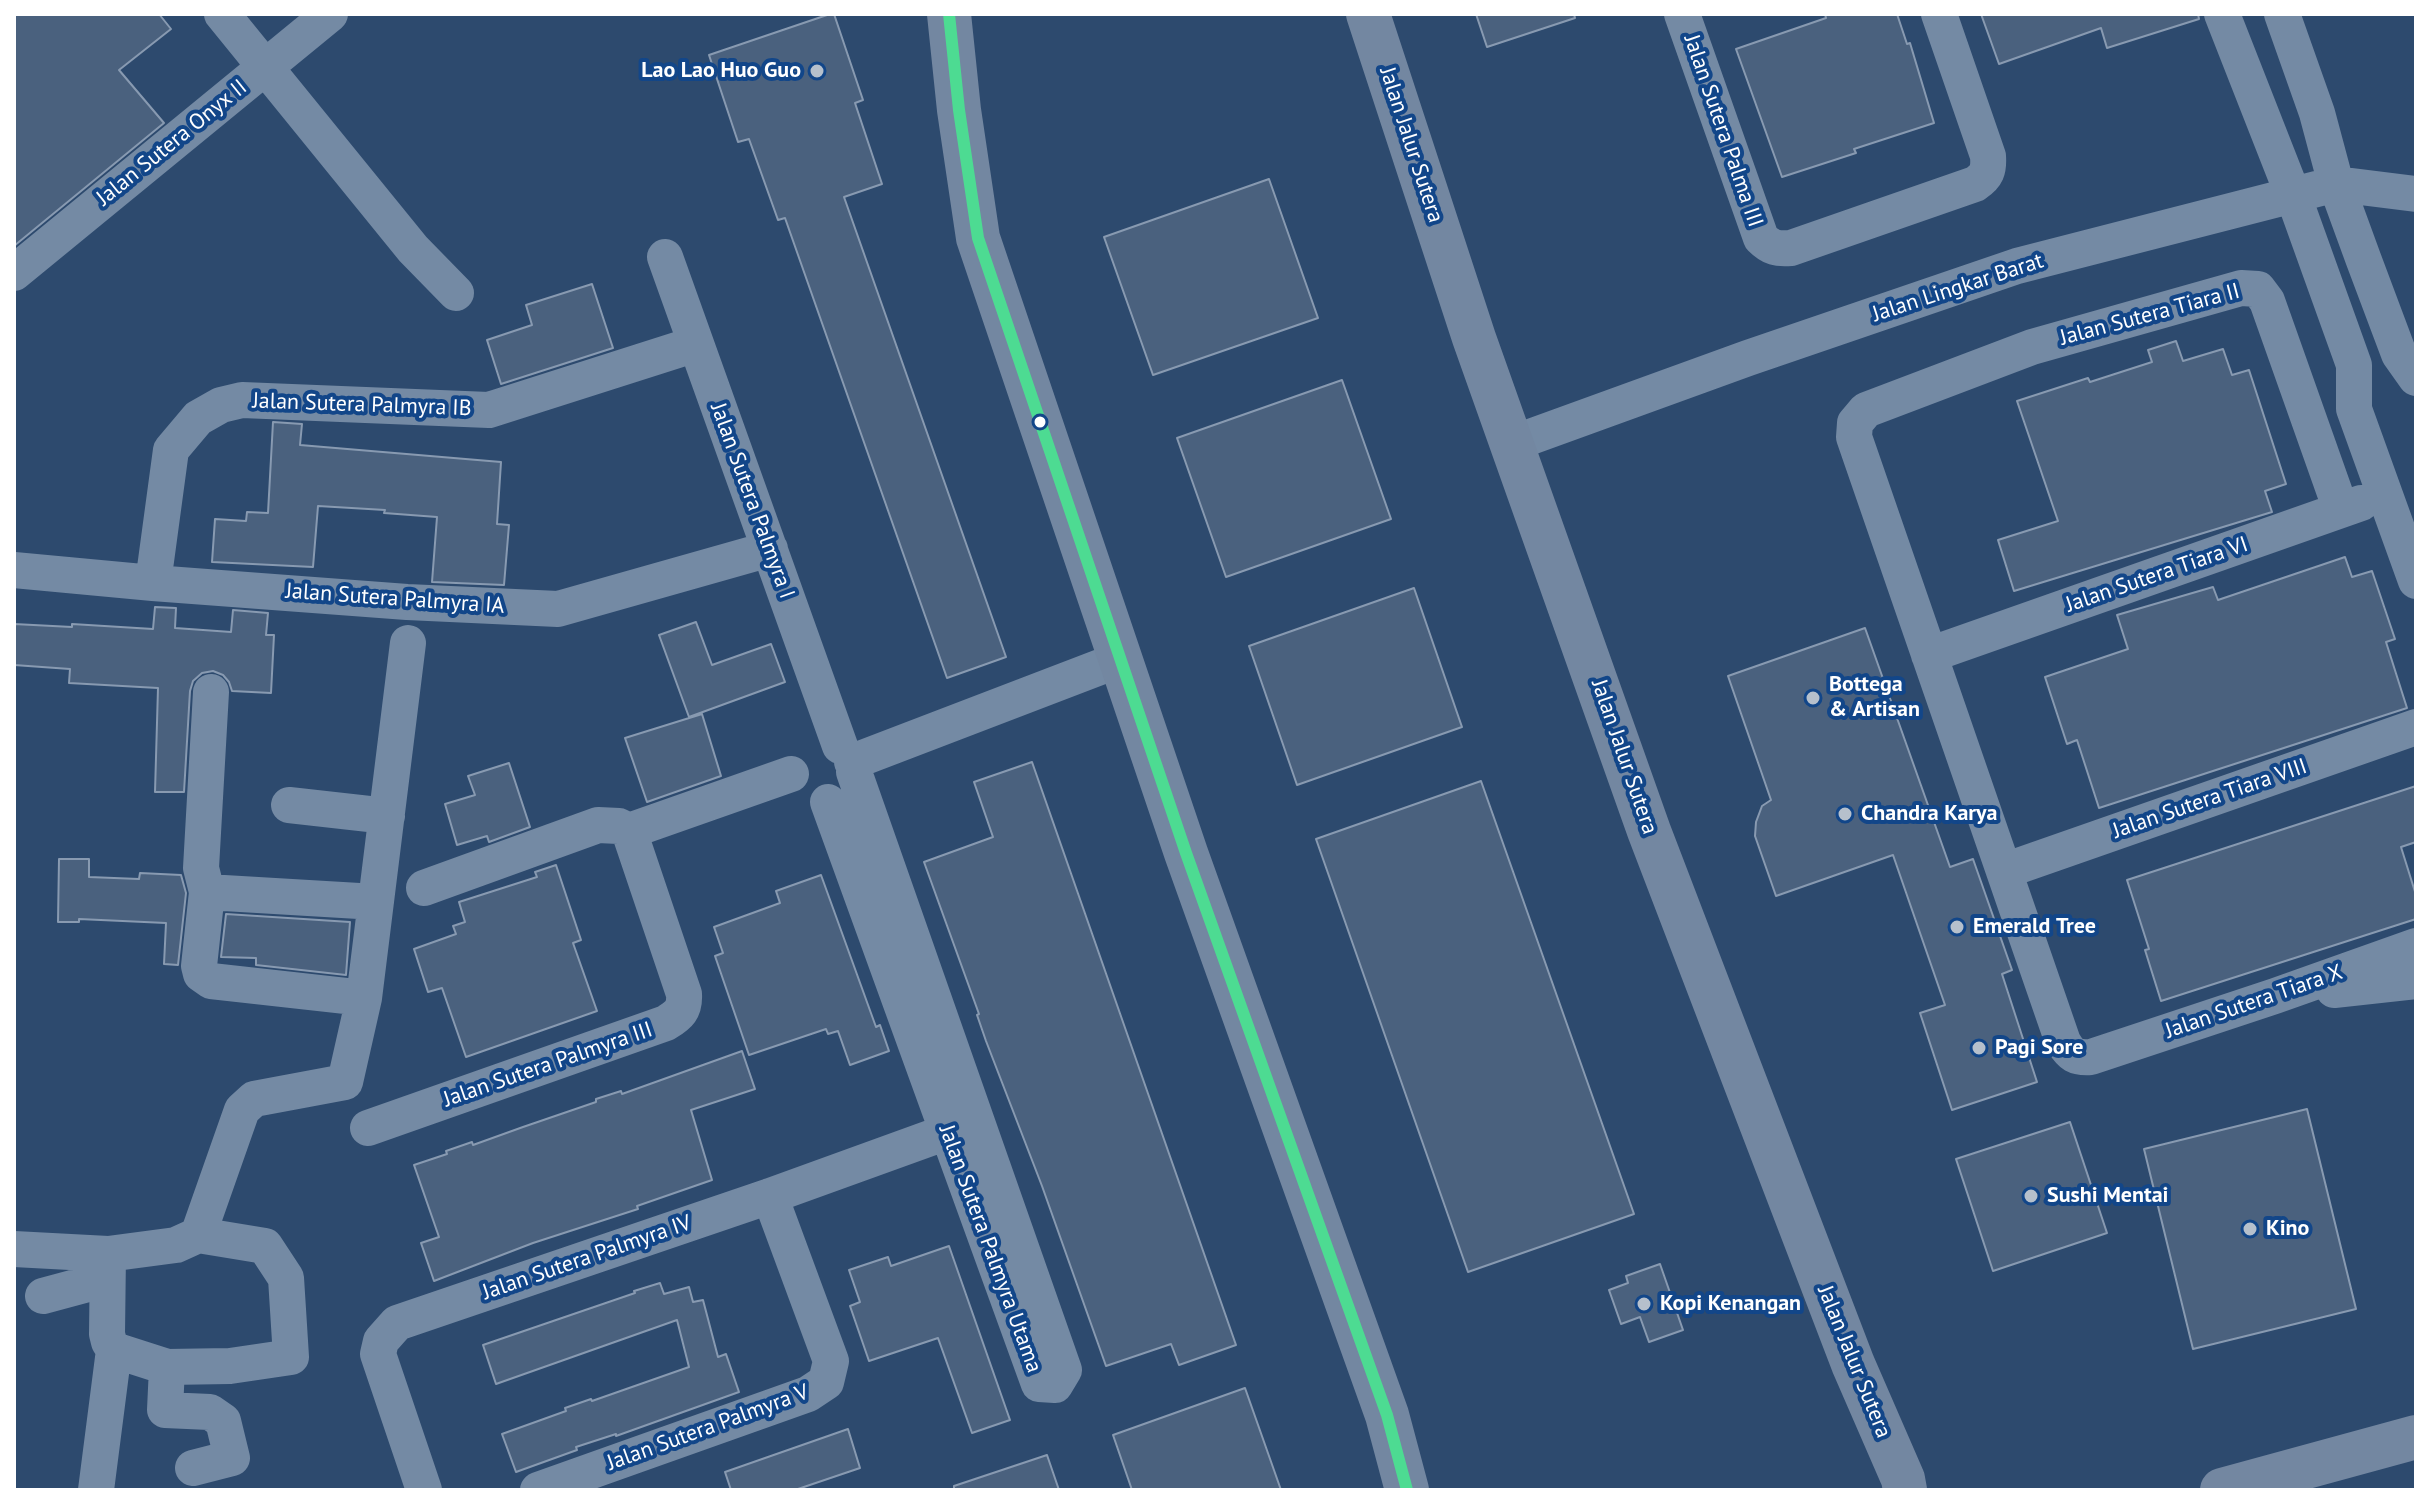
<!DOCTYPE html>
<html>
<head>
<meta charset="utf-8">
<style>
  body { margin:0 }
  #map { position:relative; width:2430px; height:1504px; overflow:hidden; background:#2d4a6e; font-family:"PT Sans",sans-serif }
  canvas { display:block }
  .frame { position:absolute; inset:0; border:16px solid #fff; pointer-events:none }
</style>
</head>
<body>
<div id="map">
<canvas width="2430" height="1504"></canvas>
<div class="frame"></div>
</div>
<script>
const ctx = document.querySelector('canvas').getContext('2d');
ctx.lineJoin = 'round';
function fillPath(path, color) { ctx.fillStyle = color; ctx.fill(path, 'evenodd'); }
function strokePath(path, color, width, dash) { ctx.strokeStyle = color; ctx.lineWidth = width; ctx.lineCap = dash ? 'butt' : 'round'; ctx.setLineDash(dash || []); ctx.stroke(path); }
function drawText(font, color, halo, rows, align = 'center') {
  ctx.font = font + ' "PT Sans",sans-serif'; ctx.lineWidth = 8; ctx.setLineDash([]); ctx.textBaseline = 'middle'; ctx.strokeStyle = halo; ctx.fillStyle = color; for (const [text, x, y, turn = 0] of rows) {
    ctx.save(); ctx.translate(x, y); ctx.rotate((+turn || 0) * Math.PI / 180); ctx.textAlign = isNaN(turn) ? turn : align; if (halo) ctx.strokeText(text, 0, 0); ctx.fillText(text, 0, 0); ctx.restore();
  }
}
const building = new Path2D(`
  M14,14H159L171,29L119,70L164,123L14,246Z
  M830,14H834L863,100L855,103L882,184L844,197L1006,657L947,678L785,218L778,220L749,139L738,142L709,55Z
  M1476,14H1574L1575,18L1487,47Z
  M1825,14H1897L1907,44L1910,43L1934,123L1854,149L1856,153L1782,177L1736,49L1826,18Z
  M1981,14H2198L2199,19L2107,48L2101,28L1999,64Z
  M1269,179L1318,318L1153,375L1104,237Z
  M592,284L613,348L501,384L487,340L532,325L526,305Z
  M2176,341L2183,361L2223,349L2232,375L2249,370L2286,484L2265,491L2272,512L2014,591L1998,540L2058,521L2017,401L2088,378L2090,382L2152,362L2148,350Z
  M1342,380L1391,519L1226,577L1177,438Z
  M273,422L302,424L300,445L501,462L497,524L509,525L504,585L432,582L437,517L384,513L385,510L318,506L313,567L212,562L215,519L246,521L247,512L268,513Z
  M2345,557L2352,577L2372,571L2395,639L2386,642L2407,708L2099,808L2077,740L2067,744L2045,677L2128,649L2117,615L2213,587L2218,600Z
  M1414,588L1462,727L1297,785L1249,646Z
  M155,607L176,608L175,628L231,632L233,610L268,613L266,635H274L271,693L232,691L229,682L223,675L213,671L202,673L193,681L190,691L184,792H155L158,688L69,683L70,669L14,665V624L72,627V624L153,629Z
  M696,622L712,665L771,644L785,682L689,717L659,635Z
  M1865,628L1950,867L1973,859L2012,970L2002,974L2037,1082L1952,1110L1920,1013L1945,1005L1893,855L1776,896L1755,836L1756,822L1762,806L1771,800L1728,676Z
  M702,714L721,776L647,802L625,738Z
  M1032,762L1236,1345L1179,1365L1171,1344L1106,1366L1042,1186L986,1041L977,1015L979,1014L924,862L993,837L974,782Z
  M509,763L530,827L489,842L487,836L457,845L445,804L475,795L468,776Z
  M1481,781L1634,1214L1468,1272L1316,839Z
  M2416,786V842L2401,847L2416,895V919L2161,1001L2145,950L2149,949L2127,880Z
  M59,859H89V877L139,879L140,873L181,875L186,893L178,965L164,964L166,923L79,919V922H58Z
  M556,865L581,940L573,943L597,1011L466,1057L442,988L428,992L414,949L456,934L453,926L465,922L459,902L537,877L535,872Z
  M821,875L876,1027L880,1025L889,1051L850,1065L838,1031L828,1034L826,1029L749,1055L715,956L723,953L714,927L780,903L776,891Z
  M226,914L350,922L346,975L256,965V958L221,957Z
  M742,1051L755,1089L691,1110L712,1180L637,1206L638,1209L533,1243L434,1281L421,1243L439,1237L414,1165L447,1154L446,1151L472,1142L473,1145L523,1127L596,1102V1099L621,1091L622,1094Z
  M2307,1109L2356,1309L2193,1349L2144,1149Z
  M2070,1122L2107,1233L1993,1271L1956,1159Z
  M949,1246L1010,1420L972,1433L938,1338L869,1361L850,1306L860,1302L849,1270L888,1257L891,1266Z
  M1660,1264L1683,1330L1649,1342L1640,1317L1621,1324L1609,1290L1628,1283L1626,1276Z
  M660,1283L664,1294L689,1287L693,1302L703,1300L718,1357L726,1354L739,1392L616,1436V1434L576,1447L577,1450L516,1472L502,1434L566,1411L565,1408L591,1399L592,1401L689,1367L677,1320L496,1384L483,1345L635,1293L634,1291Z
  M1245,1388L1281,1490H1132L1113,1435Z
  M848,1429L860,1468L795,1490H731L725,1472Z
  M1047,1455L1059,1490H954V1486Z`);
fillPath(building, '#4a617e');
strokePath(building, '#889ab1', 2);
strokePath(new Path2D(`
  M222,14L413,249L456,293
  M1682,14L1761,238C1771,248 1777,249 1791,248L1975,184C1987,176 1989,170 1988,156L1939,14
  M2222,14L2293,195L2354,365V409L2416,581
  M2282,14L2317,113L2336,184L2363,258L2399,354L2416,378
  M665,257L840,746
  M14,273L330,14
  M1511,444L1748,358L2017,266L2336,184L2416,194
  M2341,510L2267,301L2258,289L2241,288L2032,347L1866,410L1855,423L1854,437L2063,1042C2071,1055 2075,1058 2091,1057L2275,996L2416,946
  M14,570L153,583L407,602L558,609L770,549
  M153,583L171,450L198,418L221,405L242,400L489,410L696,344
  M1929,655L2361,503
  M211,692L201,868L207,892L376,902
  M852,762L1121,659
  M828,802L1039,1384L1055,1385L1064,1370L854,772
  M289,805L387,816
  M2004,871L2416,727
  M424,888L598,825L619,826L629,831L791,774
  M207,892L199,966L201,974L211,981L364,998
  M2334,990L2416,981
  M368,1128L666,1023C679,1015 685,1010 684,994L629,831
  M198,1235L242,1110L254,1099L345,1082L364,998L408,643
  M14,1249L108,1254L176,1245L198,1235L265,1246L286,1278L291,1357L230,1366L167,1367L114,1350L109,1342L107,1334L108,1254
  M43,1296L106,1279
  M167,1367L165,1410L210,1412L223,1421L232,1458L193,1468
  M96,1490L114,1350
  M424,1490L378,1354L381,1341L397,1323L770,1196L969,1124
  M538,1490L808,1394L826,1382L831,1361L770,1196`), '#748aa4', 36);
strokePath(new Path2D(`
  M949,14L959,110L978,238L1186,853L1387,1415L1407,1490
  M1368,14L1474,338L1649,831L1853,1364L1903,1479L1905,1490
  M2222,1490L2416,1437`), '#7387a1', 44);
strokePath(new Path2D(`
  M949,14L959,110L978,238L1186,853L1387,1415L1407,1490`), '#4ddb92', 12);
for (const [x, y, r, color] of [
  [817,71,8,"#b6c0cc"],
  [1040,422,7,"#fff"],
  [1813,698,8,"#b6c0cc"],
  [1845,814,8,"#b6c0cc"],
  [1957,927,8,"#b6c0cc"],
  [1979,1048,8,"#b6c0cc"],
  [2031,1196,8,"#b6c0cc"],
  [2250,1229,8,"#b6c0cc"],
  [1644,1304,8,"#b6c0cc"]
]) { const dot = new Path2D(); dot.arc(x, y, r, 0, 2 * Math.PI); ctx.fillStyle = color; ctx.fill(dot); strokePath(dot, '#124689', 3); }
drawText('bold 22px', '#fff', '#124689', [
  ["Lao Lao Huo Guo",801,71,"right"],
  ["Bottega",1829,685],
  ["& Artisan",1829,710],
  ["Chandra Karya",1861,814],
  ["Emerald Tree",1973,927],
  ["Pagi Sore",1995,1048],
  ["Sushi Mentai",2047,1196],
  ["Kino",2266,1229],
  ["Kopi Kenangan",1660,1304]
], 'left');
drawText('22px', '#fff', '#124689', [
  ["Jalan Sutera Palma III",1723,131,71],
  ["Jalan Sutera Onyx II",172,143,-39],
  ["Jalan Jalur Sutera",1411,145,72],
  ["Jalan Lingkar Barat",1958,288,-18],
  ["Jalan Sutera Tiara II",2150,315,-15],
  ["Jalan Sutera Palmyra IB",362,405,2],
  ["Jalan Sutera Palmyra I",752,501,70],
  ["Jalan Sutera Tiara VI",2157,575,-19],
  ["Jalan Sutera Palmyra IA",395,599,4],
  ["Jalan Jalur Sutera",1624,757,71],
  ["Jalan Sutera Tiara VIII",2210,799,-19],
  ["Jalan Sutera Tiara X",2254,1002,-19],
  ["Jalan Sutera Palmyra III",548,1065,-19],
  ["Jalan Sutera Palmyra Utama",990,1249,70],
  ["Jalan Sutera Palmyra IV",587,1258,-19],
  ["Jalan Jalur Sutera",1854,1362,68],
  ["Jalan Sutera Palmyra V",708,1428,-20]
]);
</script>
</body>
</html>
